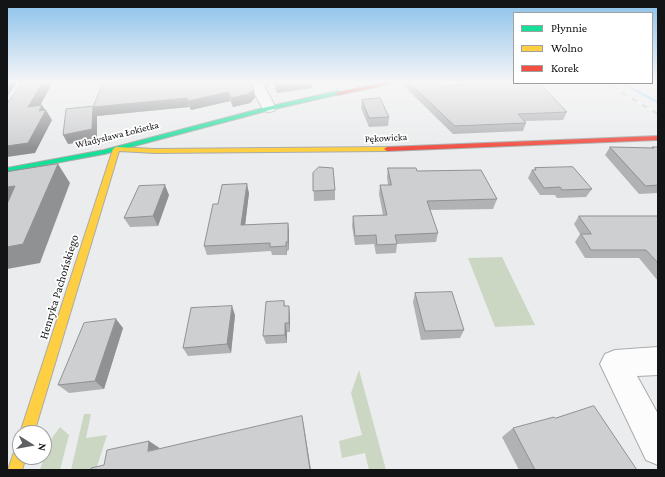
<!DOCTYPE html>
<html>
<head>
<meta charset="utf-8">
<style>
  body { margin:0 }
  #map { position:relative; width:665px; height:477px; overflow:hidden; background:#ebeced; font-family:"Crimson Pro",serif }
  canvas { display:block }
  .frame { position:absolute; inset:0; border:8px solid #131415; pointer-events:none }
  .legend { position:absolute; left:513px; top:12px; width:140px; height:72px; box-sizing:border-box; background:#fff; border:1px solid #a1a1a1; margin:0; padding:5px 7px; list-style:none; font-size:12px; color:#131415 }
  .legend li { display:flex; align-items:center; gap:8px; height:20px }
  .legend b { width:20px; border:1px solid #a1a1a1 }
  .north { position:absolute; left:12px; top:425px; width:40px; height:40px; box-sizing:border-box; background:#fff; border:1px solid #a1a1a1; border-radius:50%; rotate:101deg; font-size:11px; font-weight:700; line-height:16px; text-align:center; color:#131415 }
  .north::after { content:''; display:block; margin:auto; width:14px; height:18px; background:#5f6061; clip-path:polygon(50% 0,100% 100%,50% 72%,0 100%) }
</style>
</head>
<body>
<div id="map">
<canvas width="665" height="477"></canvas>
<div class="frame"></div>
<ul class="legend">
<li><b style="height:5px;background:#16e098"></b>Płynnie</li>
<li><b style="height:5px;background:#ffcf43"></b>Wolno</li>
<li><b style="height:5px;background:#f24e42"></b>Korek</li>
</ul>
<div class="north">N</div>
</div>
<script>
const ctx = document.querySelector('canvas').getContext('2d');
ctx.lineJoin = 'round';
function fillPath(path, color) { ctx.fillStyle = color; ctx.fill(path, 'evenodd'); }
function strokePath(path, color, width, dash) { ctx.strokeStyle = color; ctx.lineWidth = width; ctx.lineCap = dash ? 'butt' : 'round'; ctx.setLineDash(dash || []); ctx.stroke(path); }
function drawText(font, color, halo, rows, align = 'center') {
  ctx.font = font + ' "Crimson Pro",serif'; ctx.lineWidth = 3.5; ctx.setLineDash([]); ctx.textBaseline = 'middle'; ctx.strokeStyle = halo; ctx.fillStyle = color; for (const [text, x, y, turn = 0] of rows) {
    ctx.save(); ctx.translate(x, y); ctx.rotate((+turn || 0) * Math.PI / 180); ctx.textAlign = isNaN(turn) ? turn : align; if (halo) ctx.strokeText(text, 0, 0); ctx.fillText(text, 0, 0); ctx.restore();
  }
}
fillPath(new Path2D(`
  M502,257L535,325L495,327L468,258Z
  M359,370L386,470H369L365,453L342,458L339,441L362,435L351,393Z
  M84,414H91L86,438L107,435L96,470H71Z
  M60,427L69,435L60,470H40L49,442Z`), '#cbd7c2');
fillPath(new Path2D(`
  M620,83H625L658,101V104Z`), '#9ed5f0');
const street = new Path2D(`
  M248,82H262L276,108L274,111L269,112L264,111Z
  M658,347V375L637,376L658,414V465L646,460L600,364L605,354L615,350Z`);
const fast = new Path2D(`
  M338,91L341,93L340,94L270,110L104,154L7,172V168L104,150L267,107Z`);
const slow = new Path2D(`
  M116,147L155,149L387,147L390,149L387,151L155,153L119,151L34,433H20L113,149Z
  M20,447V457H26L22,470H8L15,449Z`);
const jam = new Path2D(`
  M387,82H399L338,95L335,93Z
  M658,136V140L387,151L384,149L387,147Z`);
strokePath(street, '#aaabac', 2);
strokePath(fast, '#aaabac', 2);
strokePath(slow, '#aaabac', 2);
strokePath(jam, '#aaabac', 2);
fillPath(street, '#fcfcfc');
fillPath(fast, '#16e098');
fillPath(slow, '#ffcf43');
fillPath(jam, '#f24e42');
const rail = new Path2D(`
  M606,83L658,114`);
strokePath(rail, '#cfd0d0', 3);
strokePath(rail, '#fff', 2, [6]);
fillPath(new Path2D(`
  M263,82H311L312,88L277,93L272,82L267,87Z
  M403,82H435L440,87L567,112L563,120L525,121L526,123L523,131L453,134L403,85Z
  M254,89L255,98L250,103L233,107L230,101L191,110L189,107L97,116V139L68,144L93,106Z
  M362,100L389,117L388,126L369,127L361,108Z
  M610,147L651,148L652,147H658V193L639,194L605,155Z
  M388,168L417,171L497,199L493,209L430,210L438,233L436,242L397,244L396,253L376,254L374,244L355,245L352,226L353,216L383,215L379,194L380,185H388L387,177Z
  M535,168L592,189L586,197L557,198L555,195H540L528,178L532,170H534Z
  M313,173L335,190V200L314,201Z
  M249,193L245,225L288,223L289,232V250L287,251V255H272L271,251L207,255L204,246L218,204Z
  M169,195L158,226L130,227L124,218Z
  M579,216H658V281L639,258H585L575,242L580,234L574,224Z
  M415,293L464,330L460,338L421,340L413,302Z
  M284,301L285,306L290,315V332H287V343L266,344L263,336Z
  M235,315L231,353L188,356L183,348Z
  M123,328L104,389L69,393L58,385Z
  M555,418L637,470H519L502,437L513,428Z`), '#b1b2b3');
fillPath(new Path2D(`
  M7,82H17L7,97Z
  M43,82H53L34,117L28,107Z
  M266,82H272L267,87Z
  M296,82H311L312,88L277,93L276,85Z
  M254,89L255,98L250,103L233,107L231,98Z
  M228,92L230,101L191,110L188,101Z
  M187,98L189,107L97,116V139L68,144L63,135L93,107Z
  M42,105L46,111V110L52,120L35,153L7,157V146L39,111Z
  M58,164L70,183L40,263L7,269V247Z
  M247,184L249,193L244,234L241,225Z
  M165,185L169,195L158,226L153,216Z
  M15,186L7,209V187Z
  M288,223L289,232V250L288,242Z
  M286,242L287,251V255L286,246Z
  M232,306L235,315L231,353L227,344Z
  M289,306L290,315V332L289,323Z
  M116,319L123,328L104,389L95,381Z
  M285,323L287,332V343L285,335Z
  M302,416L304,426L311,470H310Z
  M149,441L161,449L148,451Z`), '#909192');
const building = new Path2D(`
  M23,82H43L28,107L42,105L39,111L46,110L28,143L7,146V104Z
  M104,82H250L254,89L248,94L231,98L228,92L188,101L187,98L93,107L92,129L63,135L66,109L93,106Z
  M275,82H296L276,85Z
  M409,82H435L440,87L482,82H514V83H537L542,86L567,112L518,114L526,123L455,126Z
  M380,98L389,117L369,118L362,100Z
  M610,147L654,148L652,147H658V185L646,186Z
  M58,164L23,244L7,247V204L15,186L7,187V172Z
  M319,167L333,168L335,190L313,191V173Z
  M573,167L592,189L562,190L560,187L544,188L532,170H536L535,168Z
  M388,168H416L417,171L481,170L497,199L427,201L438,233L395,235L397,244L377,245L376,235L355,236L353,216L387,215L380,185H391Z
  M247,184L241,225L288,223V242H286V246L270,247V243L204,246L213,204H218L222,185Z
  M165,185L153,216L124,218L139,186Z
  M579,216H658V263L646,250H591L581,234H591Z
  M452,292L464,330L425,331L415,293Z
  M284,301V306H289V323H285V335L263,336L266,302Z
  M232,306L227,344L183,348L191,308Z
  M116,319L95,381L58,385L84,323Z
  M594,406L637,470H535L513,428L554,417L555,418Z
  M302,416L310,470H91V468L104,465L107,450L149,441L148,451Z`);
fillPath(building, '#cecfd0');
strokePath(building, '#909192', 1);
const sky = ctx.createLinearGradient(0, 0, 0, 149);
sky.addColorStop(0, '#8ac1eb');
sky.addColorStop(0.55, '#f6f6f7');
sky.addColorStop(1, '#f6f6f700');
ctx.fillStyle = sky;
ctx.fillRect(0, 0, 665, 149);
drawText('10px', '#131415', '#fff', [
  ["Władysława Łokietka",117,135,-14],
  ["Pękowicka",386,138,-3]
]);
drawText('12px', '#131415', '#fff', [
  ["Henryka Pachońskiego",59,287,-73]
]);
</script>
</body>
</html>
